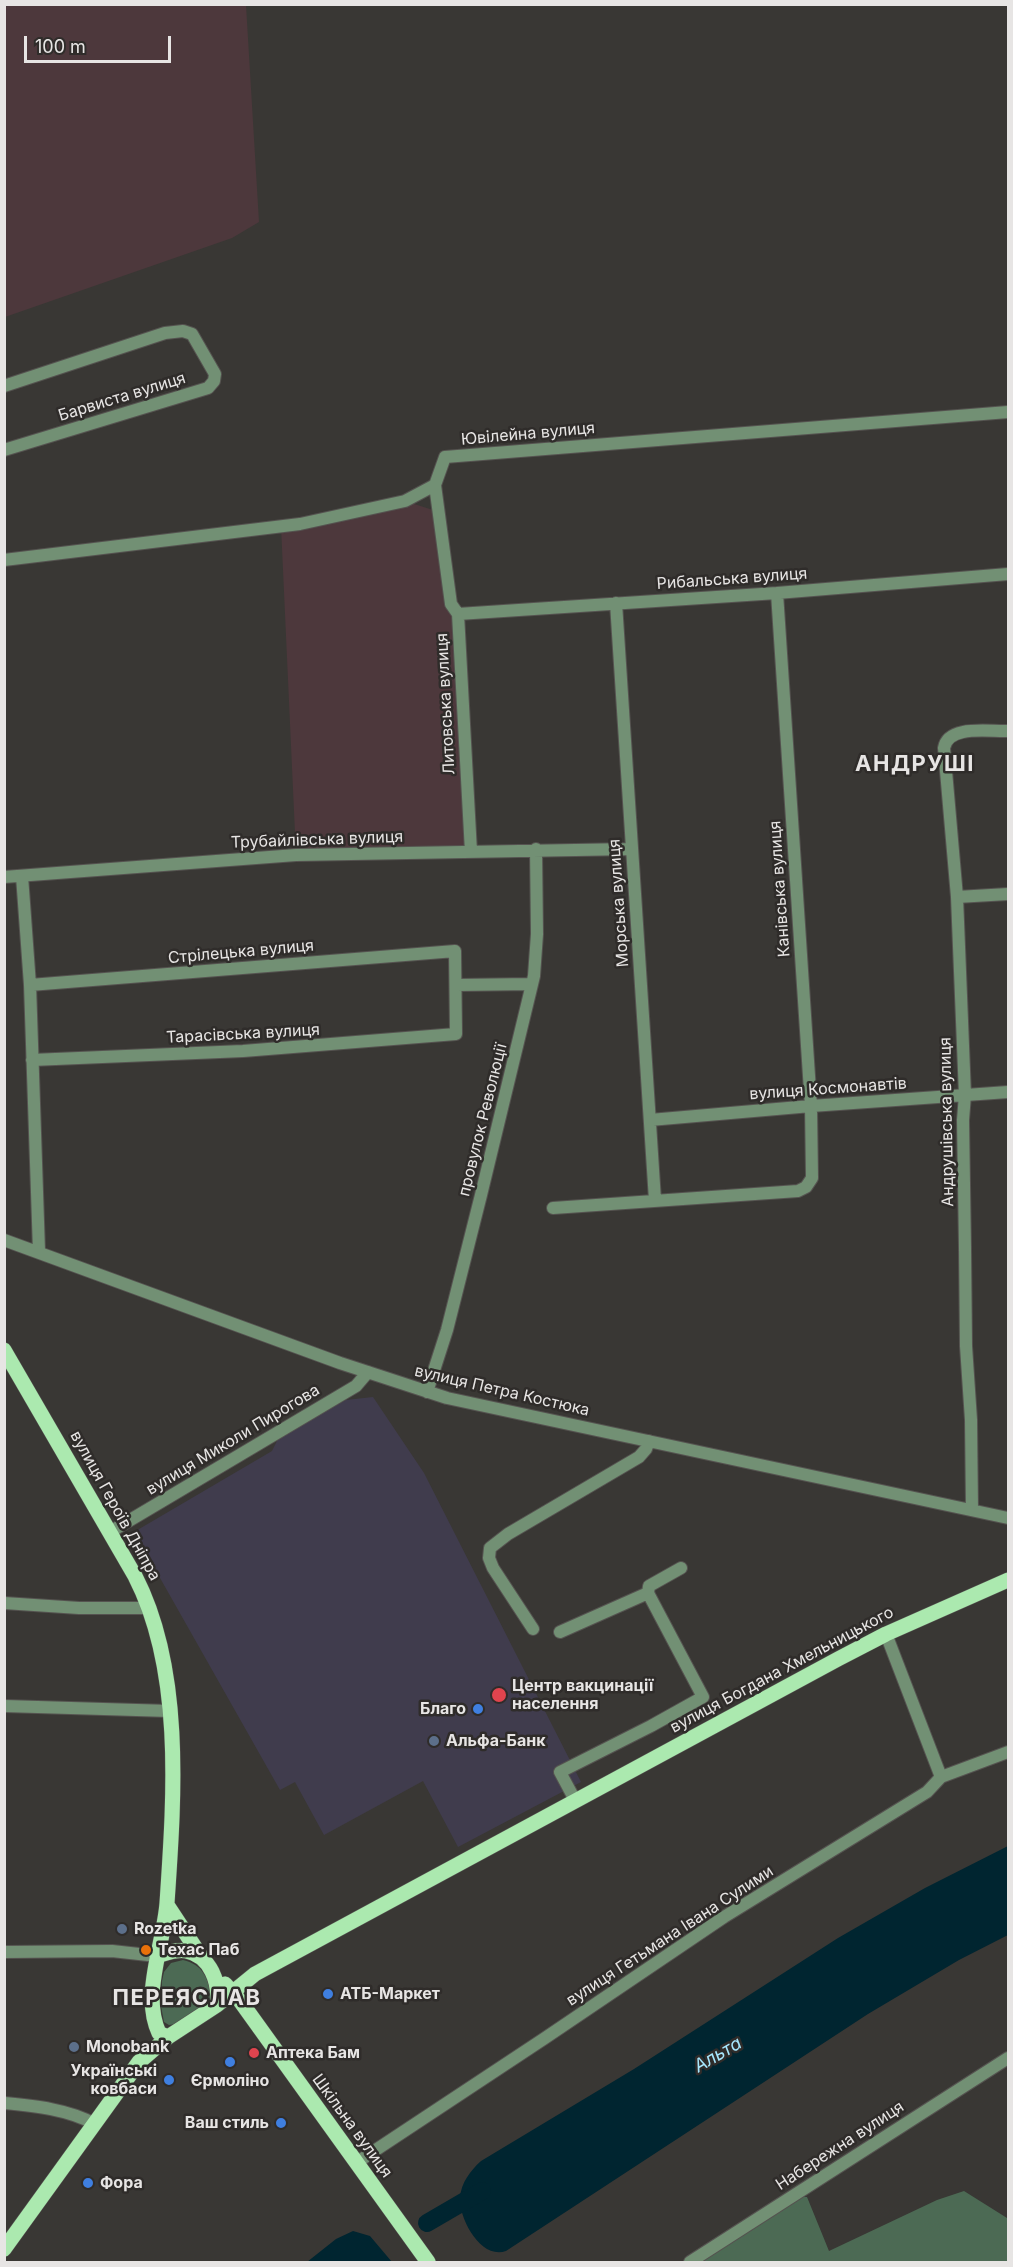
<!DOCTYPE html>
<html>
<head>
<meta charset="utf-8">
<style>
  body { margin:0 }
  #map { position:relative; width:1013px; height:2267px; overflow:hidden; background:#393734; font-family:Inter,sans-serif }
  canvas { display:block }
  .frame { position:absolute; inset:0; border:6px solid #e7e5e4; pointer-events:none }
  .scale { position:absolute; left:24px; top:36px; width:147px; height:27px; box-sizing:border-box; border:3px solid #e7e5e4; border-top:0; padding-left:8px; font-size:18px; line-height:21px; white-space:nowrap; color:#e7e5e4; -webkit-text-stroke:4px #2f2c2a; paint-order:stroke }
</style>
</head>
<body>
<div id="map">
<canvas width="1013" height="2267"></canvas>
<div class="frame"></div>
<div class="scale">100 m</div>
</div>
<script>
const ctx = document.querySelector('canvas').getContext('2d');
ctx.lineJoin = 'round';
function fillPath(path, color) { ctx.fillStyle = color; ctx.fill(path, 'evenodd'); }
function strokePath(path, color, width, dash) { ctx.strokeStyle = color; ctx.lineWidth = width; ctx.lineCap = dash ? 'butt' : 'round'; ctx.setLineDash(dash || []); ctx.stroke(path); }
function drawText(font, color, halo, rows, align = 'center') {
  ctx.font = font + ' Inter,sans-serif'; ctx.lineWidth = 5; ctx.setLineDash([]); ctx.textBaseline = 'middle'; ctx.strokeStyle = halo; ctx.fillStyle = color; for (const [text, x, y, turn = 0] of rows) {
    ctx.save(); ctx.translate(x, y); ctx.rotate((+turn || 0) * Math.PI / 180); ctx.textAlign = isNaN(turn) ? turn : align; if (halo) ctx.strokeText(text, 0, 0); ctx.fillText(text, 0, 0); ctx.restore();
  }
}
fillPath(new Path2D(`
  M4,5H246L259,222L232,238L5,317Z
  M405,501L439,512L458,614L471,852L296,855L281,526Z`), '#4d383c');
fillPath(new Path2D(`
  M373,1397L424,1473L581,1782L458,1847L423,1781L324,1835L295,1782L280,1790L134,1532L272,1451L280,1435L346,1400Z`), '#403c4d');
fillPath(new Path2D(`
  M183,1960C204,1965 207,1978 212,1996L207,2003L176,2024L169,2025L164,2022L161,2006L162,1981L164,1972L171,1963Z
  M964,2191L1007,2218L1008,2262H701L799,2197H807L829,2251L937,2200Z`), '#4c6a54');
fillPath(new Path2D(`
  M1008,1846V1935L959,1960L868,2014L506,2251C481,2260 459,2219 460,2198C461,2183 470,2171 481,2161L634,2069L838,1938L925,1888Z
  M353,2231L370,2236L392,2262H307L336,2239Z`), '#002530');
strokePath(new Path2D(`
  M427,2223L482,2191`), '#002530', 18);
const minor = new Path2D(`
  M4,386L165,333L183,331L192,334L215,374L214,381L208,388L4,450
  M435,485L451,604L458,614L471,852
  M4,560L300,524L405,501L435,485L445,457L1008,412
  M616,603L655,1200
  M458,614L777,593L1008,574
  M22,876L30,985L39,1251
  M4,877L296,855L631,849
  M957,897L1008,894
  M30,985L455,951L456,1034L243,1051L32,1060
  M456,985L532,984
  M650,1120L811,1106L1008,1092
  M553,1208L798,1191L806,1187L812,1178L811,1106L777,593
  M4,1240L340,1363L447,1398L1008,1518
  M427,1392L447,1330L481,1195L534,976L537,934L536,849
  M972,1510L971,1420L966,1346L965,1248L963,1120L965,1095L957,897L944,748C948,724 990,732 1008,731
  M110,1532L356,1386L368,1372
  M4,1603L79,1608H149
  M533,1629L493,1568L489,1558L490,1548L508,1534L639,1457L646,1449L649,1441
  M560,1632L648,1593L649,1586L681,1568
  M886,1634L941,1777
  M4,1706L170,1711
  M575,1800L560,1772L651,1726L703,1697L648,1593
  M4,1952L112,1951L157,1956
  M4,2103C35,2106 67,2109 95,2124
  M356,2163L545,2038L724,1917L927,1792L941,1777L1008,1752
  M690,2262L1008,2058`);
const major = new Path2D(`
  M4,1350L135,1576C184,1671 174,1799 167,1903C164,1943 141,1995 159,2033L168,2037L217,2005C220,1983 211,1956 186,1951C176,1949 167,1953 157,1956
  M167,1905L202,1958
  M225,1984L241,2002L428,2262
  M217,2005L255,1974L838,1659L886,1634L1008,1580
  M4,2249L139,2062L168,2037`);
strokePath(minor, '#555350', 14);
strokePath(major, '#555350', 16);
strokePath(minor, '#729074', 12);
strokePath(major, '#abe9af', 15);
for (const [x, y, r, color] of [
  [499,1695,8,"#e0444e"],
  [478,1709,6,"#3f7fe0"],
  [434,1741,6,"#5c6f8a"],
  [122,1929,6,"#5c6f8a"],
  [146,1950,6,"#e8710a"],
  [328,1994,6,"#3f7fe0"],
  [74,2047,6,"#5c6f8a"],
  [254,2053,6,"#e0444e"],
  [230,2062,6,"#3f7fe0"],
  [169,2080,6,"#3f7fe0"],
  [281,2123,6,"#3f7fe0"],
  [88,2183,6,"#3f7fe0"]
]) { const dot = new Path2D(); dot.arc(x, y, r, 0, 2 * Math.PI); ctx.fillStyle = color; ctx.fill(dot); strokePath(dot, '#2f2c2a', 2); }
drawText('16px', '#e7e5e4', '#2f2c2a', [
  ["Барвиста вулиця",122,397,-17],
  ["Ювілейна вулиця",528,434,-5],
  ["Рибальська вулиця",732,579,-4],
  ["Литовська вулиця",446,704,-93],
  ["Трубайлівська вулиця",317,840,-2],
  ["Канівська вулиця",780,889,-94],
  ["Морська вулиця",619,903,-94],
  ["Стрілецька вулиця",241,952,-5],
  ["Тарасівська вулиця",243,1034,-3],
  ["вулиця Космонавтів",828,1089,-4],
  ["провулок Революції",483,1120,-76],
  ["Андрушівська вулиця",947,1122,-91],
  ["вулиця Петра Костюка",502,1391,13],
  ["вулиця Миколи Пирогова",233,1440,-31],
  ["вулиця Героїв Дніпра",115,1506,61],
  ["вулиця Богдана Хмельницького",782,1670,-28],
  ["вулиця Гетьмана Івана Сулими",670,1936,-33],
  ["Шкільна вулиця",352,2126,54],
  ["Набережна вулиця",840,2146,-33]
]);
drawText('bold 16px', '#e7e5e4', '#2f2c2a', [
  ["Центр вакцинації",512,1686],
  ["населення",512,1704],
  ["Благо",466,1709,"right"],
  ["Альфа-Банк",446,1741],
  ["Rozetka",134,1929],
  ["Техас Паб",158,1950],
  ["АТБ-Маркет",340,1994],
  ["Monobank",86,2047],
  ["Аптека Бам",266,2053],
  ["Українські",157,2071,"right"],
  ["ковбаси",157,2089,"right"],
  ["Єрмоліно",230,2081,"center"],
  ["Ваш стиль",269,2123,"right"],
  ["Фора",100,2183]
], 'left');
drawText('italic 18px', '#a7e7fd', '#2f2c2a', [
  ["Альта",718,2055,-30]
]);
ctx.letterSpacing = '1.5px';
drawText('bold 22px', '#e7e5e4', '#2f2c2a', [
  ["АНДРУШІ",915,764],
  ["ПЕРЕЯСЛАВ",187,1998]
]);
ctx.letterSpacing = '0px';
</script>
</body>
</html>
